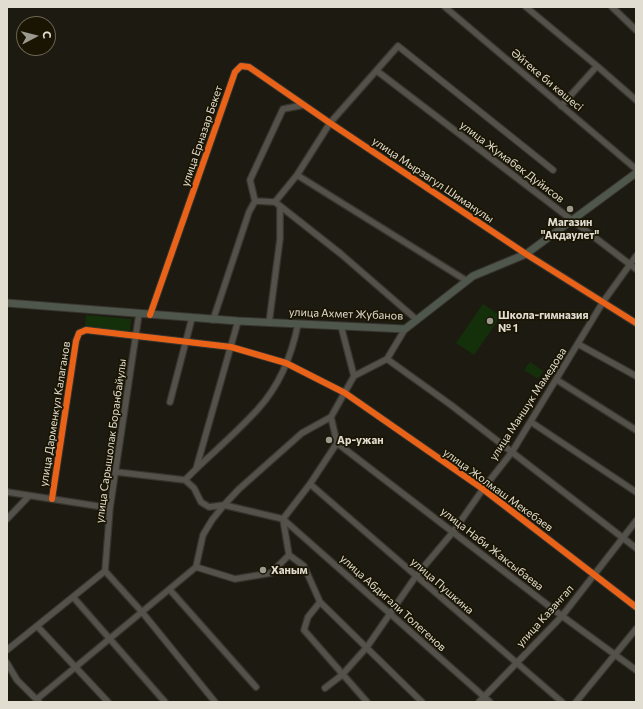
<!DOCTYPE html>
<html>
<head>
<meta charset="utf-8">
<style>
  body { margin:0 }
  #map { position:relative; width:643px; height:709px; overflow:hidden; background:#1d1a11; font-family:Commissioner,sans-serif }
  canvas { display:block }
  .frame { position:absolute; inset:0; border:8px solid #e1ddd1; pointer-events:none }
  .north { position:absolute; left:16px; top:16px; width:40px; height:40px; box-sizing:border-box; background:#1a1503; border:1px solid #6a6555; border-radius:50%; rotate:83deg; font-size:11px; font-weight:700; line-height:16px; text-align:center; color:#e1ddd1 }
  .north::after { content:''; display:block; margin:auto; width:14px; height:18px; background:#9c998e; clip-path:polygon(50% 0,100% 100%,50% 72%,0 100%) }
</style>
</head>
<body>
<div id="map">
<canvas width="643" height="709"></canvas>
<div class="frame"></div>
<div class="north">С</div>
</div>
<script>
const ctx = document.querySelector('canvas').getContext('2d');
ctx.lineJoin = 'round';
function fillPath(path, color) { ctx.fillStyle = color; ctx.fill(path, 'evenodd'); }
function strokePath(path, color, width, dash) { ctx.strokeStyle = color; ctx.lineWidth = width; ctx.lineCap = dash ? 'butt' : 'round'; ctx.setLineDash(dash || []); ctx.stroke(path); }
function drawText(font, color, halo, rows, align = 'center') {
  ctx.font = font + ' Commissioner,sans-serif'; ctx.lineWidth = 3.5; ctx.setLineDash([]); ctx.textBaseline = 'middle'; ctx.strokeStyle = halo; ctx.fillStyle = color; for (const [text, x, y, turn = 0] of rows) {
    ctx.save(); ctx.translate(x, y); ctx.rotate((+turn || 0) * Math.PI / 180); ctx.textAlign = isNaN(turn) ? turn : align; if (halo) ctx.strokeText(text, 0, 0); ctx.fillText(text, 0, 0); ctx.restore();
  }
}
fillPath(new Path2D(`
  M483,304L501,316L474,355L456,343Z
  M86,315L131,319L130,332L85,328Z
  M530,362L543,371L538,379L524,370Z`), '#14300b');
const minor = new Path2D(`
  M445,7L636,169
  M526,7L597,66L561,106
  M612,7L636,30
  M597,66L636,100
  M377,71L636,269
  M297,175L467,281
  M255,201L250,180L283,109L304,105
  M150,315L235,72L241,66L249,67L330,123L526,254L636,323
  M213,320L249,212L255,201L275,202
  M417,320L341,254L275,202L297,175L330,123L398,46L553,170
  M269,323L280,239V207
  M578,344L636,376
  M387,359L451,405L636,548
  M354,376L387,359L405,329
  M557,380L636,430
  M170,402L192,318
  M331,417L337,443L310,484L283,519L289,555L304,566L320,602L308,617L304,630L367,702
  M531,422L636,492
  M337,443L562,616L636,670
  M196,469C217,449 239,430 258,409C279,386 292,354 298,324
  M116,472L185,480L194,488L201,502L209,507L224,505L283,519L490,702
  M185,480L196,469L238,321
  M310,484L562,702
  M7,492L110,508
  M52,499L76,341L79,333L86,330L231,347L286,363L345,393L483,489L636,607
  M7,519L29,496
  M196,567L235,579L271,573L289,555
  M105,571L110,508L139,314
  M105,571L142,612L215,702
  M170,590L256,687
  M74,598L165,702
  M320,602L422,702
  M38,627L108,702
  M7,650L105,571
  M7,663L17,680L39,702
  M325,688L342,675L367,647L416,576L453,532L483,489L512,452L603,302L636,256
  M37,699L196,567L203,535L212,520L224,505L239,489L302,433L331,417L354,376L341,326
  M479,702L562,616L636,521
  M576,702L636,629`);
const major = new Path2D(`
  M7,303L238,321L405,329L473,276L526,254L636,173`);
strokePath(minor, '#37352e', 8);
strokePath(major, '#37352e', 9);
strokePath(minor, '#53514a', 5.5);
strokePath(major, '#4f564c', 7);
strokePath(new Path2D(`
  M150,315L235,72L241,66L249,67L330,123L526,254L636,323
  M52,499L76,341L79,333L86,330L231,347L286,363L345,393L483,489L636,607`), '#ea6118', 6);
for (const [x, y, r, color] of [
  [570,209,4,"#9c998e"],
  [490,321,4,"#9c998e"],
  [329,440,4,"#9c998e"],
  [263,570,4,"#9c998e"]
]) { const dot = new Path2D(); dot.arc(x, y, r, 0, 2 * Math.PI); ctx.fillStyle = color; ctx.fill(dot); strokePath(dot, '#1a1503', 1.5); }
drawText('11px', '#e1ddd1', '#1a1503', [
  ["Әйтеке би көшесі",547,80,40],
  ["улица Ерназар Бекет",202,136,-71],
  ["улица Жумабек Дуйисов",512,162,37],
  ["улица Мырзагул Шиманулы",433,180,34],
  ["улица Ахмет Жубанов",346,314,2],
  ["улица Маншук Мамедова",528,404,-57],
  ["улица Дарменкул Калаганов",55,414,-81],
  ["улица Сарышолак Боранбайулы",111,441,-82],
  ["улица Жолмаш Мекебаев",498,490,36],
  ["улица Наби Жаксыбаева",492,549,38],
  ["улица Пушкина",442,586,41],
  ["улица Абдигали Толегенов",393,603,42],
  ["улица Казангап",545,616,-48]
]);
drawText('bold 11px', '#e1ddd1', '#1a1503', [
  ["Магазин",570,222,"center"],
  ["\"Акдаулет\"",570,235,"center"],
  ["Школа-гимназия",498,315],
  ["№ 1",498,328],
  ["Ар-ужан",337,440],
  ["Ханым",271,570]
], 'left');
</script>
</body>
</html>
